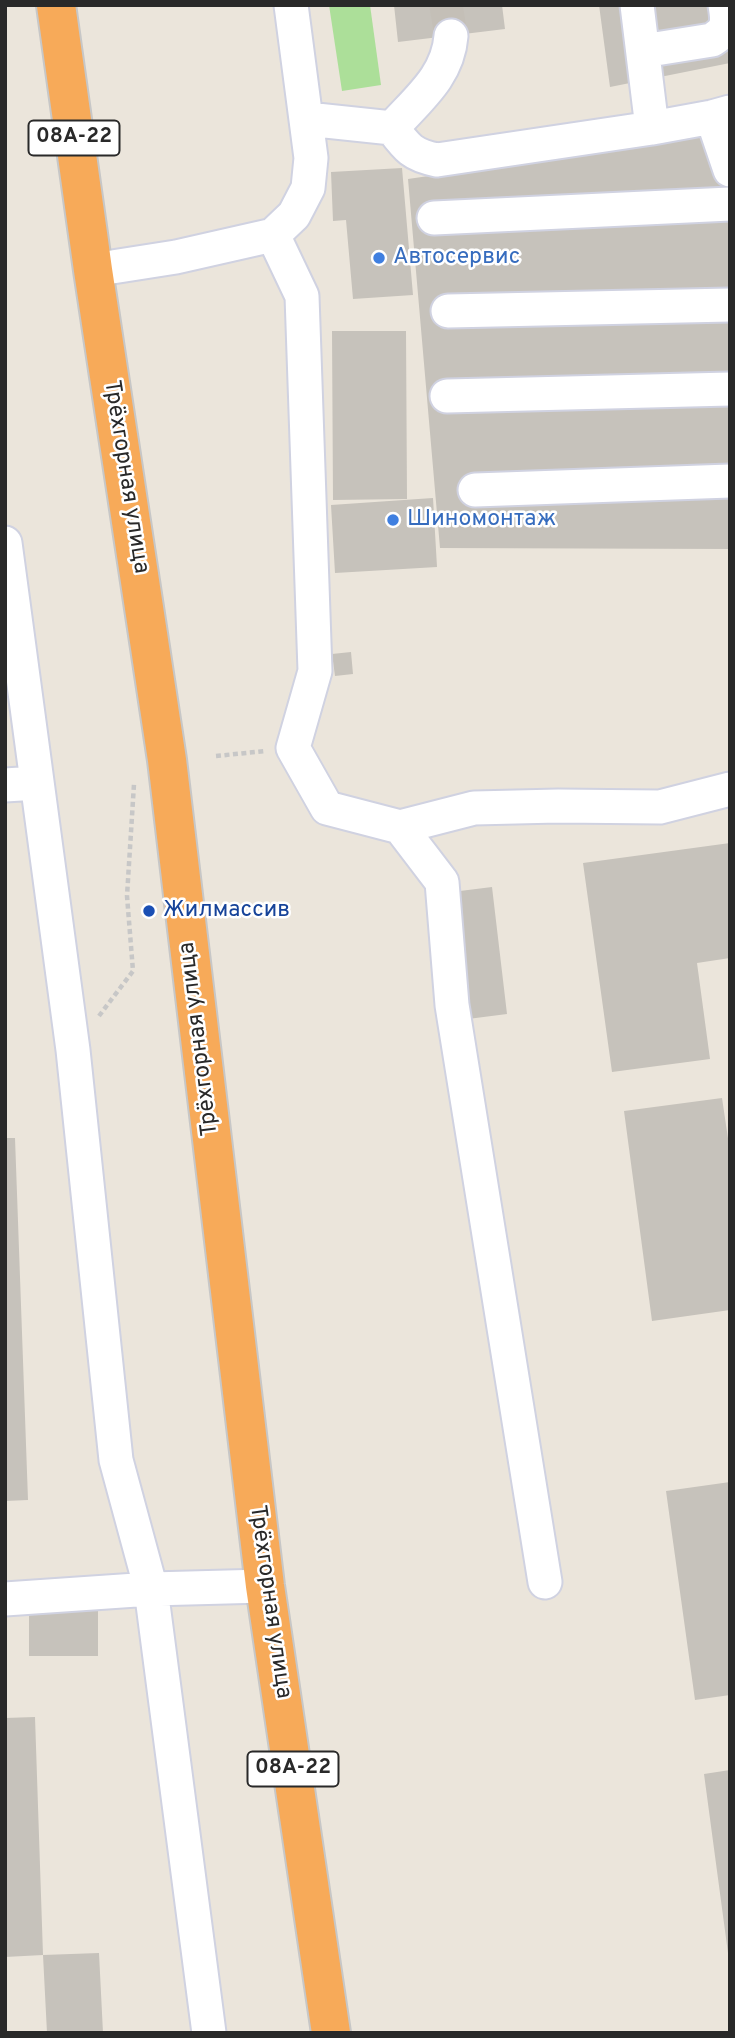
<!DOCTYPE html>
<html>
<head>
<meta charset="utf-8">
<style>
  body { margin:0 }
  #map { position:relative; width:735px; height:2038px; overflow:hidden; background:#ebe5db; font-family:Overpass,sans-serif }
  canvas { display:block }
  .frame { position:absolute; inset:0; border:7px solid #292929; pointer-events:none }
</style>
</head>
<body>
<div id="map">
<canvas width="735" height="2038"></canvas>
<div class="frame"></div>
</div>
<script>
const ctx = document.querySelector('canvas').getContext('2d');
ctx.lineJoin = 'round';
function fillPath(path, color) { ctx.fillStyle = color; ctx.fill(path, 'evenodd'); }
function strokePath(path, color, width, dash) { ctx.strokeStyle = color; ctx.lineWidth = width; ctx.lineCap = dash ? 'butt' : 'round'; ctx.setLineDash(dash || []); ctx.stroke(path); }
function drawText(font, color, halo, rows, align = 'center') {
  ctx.font = font + ' Overpass,sans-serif'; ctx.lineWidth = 5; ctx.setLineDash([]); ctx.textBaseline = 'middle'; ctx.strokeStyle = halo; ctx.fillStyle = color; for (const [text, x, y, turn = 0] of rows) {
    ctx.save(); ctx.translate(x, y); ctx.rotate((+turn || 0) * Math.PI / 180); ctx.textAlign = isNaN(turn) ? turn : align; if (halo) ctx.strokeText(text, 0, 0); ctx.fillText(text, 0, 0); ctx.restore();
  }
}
fillPath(new Path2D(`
  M329,5H370L381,85L342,91Z`), '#acdf99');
fillPath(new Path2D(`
  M394,5H502L505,29L398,42Z
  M599,5H730V63L610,87Z
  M730,130V549L440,548L408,179L718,134Z
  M402,168L413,295L353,299L346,220L333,221L331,172Z
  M332,331H406L407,499L333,500Z
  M433,498L437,567L335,573L331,505Z
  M351,652L353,674L335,676L332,654Z
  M730,843V958L697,963L710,1059L612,1072L583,863Z
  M492,887L507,1014L468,1019L452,892Z
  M722,1098L730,1152V1310L652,1321L624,1111Z
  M5,1138H15L28,1500L5,1501Z
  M730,1482V1695L695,1700L666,1491Z
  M29,1604H98V1656H29Z
  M35,1717L43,1955L5,1957V1718Z
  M730,1770V1953H728L704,1774Z
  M99,1953L103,2033H47L43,1955Z`), '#c6c2bb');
strokePath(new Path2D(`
  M446,5L451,36`), '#c4bfb7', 33, [33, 17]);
const minor = new Path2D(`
  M637,5L652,128
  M643,51L712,40C728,30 728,23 725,5
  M712,117L730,170
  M307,119L392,128C418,99 448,76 451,36
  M392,128C407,148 412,155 437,160L652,128L712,117L730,112
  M434,218L730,204
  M273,235L302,296L315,671L293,748L327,808L400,827L442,882L452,1005L545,1582
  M93,270L176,257L273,235L294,215L308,188L311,158L291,5
  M448,311L730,305
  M447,396L730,389
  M475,490L730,481
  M5,543L73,1050L116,1460L151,1589L209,2033
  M5,785L37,783
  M400,827L474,808L558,806L660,807L730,789
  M5,1599L151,1589L265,1586`);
const highway = new Path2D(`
  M56,5L93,270L167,760L265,1586L331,2033`);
strokePath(minor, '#d0d2e1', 37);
strokePath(highway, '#c7c7c7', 42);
strokePath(new Path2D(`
  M216,756L265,751
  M99,1016L133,971L127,896L134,784`), '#c7c7c7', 4.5, [5, 3.5]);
strokePath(minor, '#fff', 33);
strokePath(highway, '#f7aa59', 38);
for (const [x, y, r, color] of [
  [379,258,7,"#3f7fe0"],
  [393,520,7,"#3f7fe0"],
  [149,911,7,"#1a4fb4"]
]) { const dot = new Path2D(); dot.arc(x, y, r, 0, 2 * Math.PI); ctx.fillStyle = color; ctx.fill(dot); strokePath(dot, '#fff', 2.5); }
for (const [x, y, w] of [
  [74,138,91],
  [293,1769,91]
]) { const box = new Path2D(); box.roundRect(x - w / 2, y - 17.5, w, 35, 5); ctx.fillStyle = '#fff'; ctx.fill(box); strokePath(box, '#292929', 2); }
drawText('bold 21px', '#292929', null, [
  ["08А-22",74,138],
  ["08А-22",293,1769]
]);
drawText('23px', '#366cbe', '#fff', [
  ["Автосервис",393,258],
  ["Шиномонтаж",407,520]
], 'left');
drawText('23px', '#292929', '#fff', [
  ["Трёхгорная улица",125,477,81],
  ["Трёхгорная улица",200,1039,-97],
  ["Трёхгорная улица",269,1602,82]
]);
drawText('23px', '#164399', '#fff', [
  ["Жилмассив",163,911]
], 'left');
</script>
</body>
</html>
